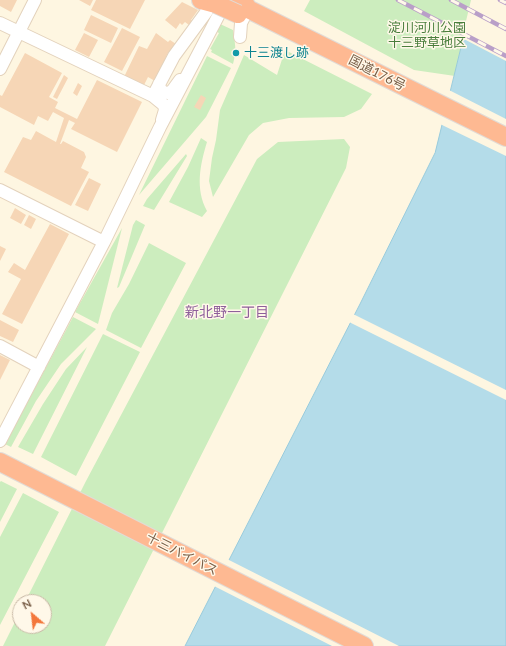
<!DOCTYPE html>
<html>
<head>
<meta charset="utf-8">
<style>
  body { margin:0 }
  #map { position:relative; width:506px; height:646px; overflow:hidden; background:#fef6e1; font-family:Lato,sans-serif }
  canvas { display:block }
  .north { position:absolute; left:12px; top:594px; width:40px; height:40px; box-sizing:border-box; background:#fff8e9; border:1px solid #c9baa7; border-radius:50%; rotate:332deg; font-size:11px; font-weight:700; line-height:16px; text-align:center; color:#775c45 }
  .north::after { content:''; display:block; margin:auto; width:14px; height:18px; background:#f3773b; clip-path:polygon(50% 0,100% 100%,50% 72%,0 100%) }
</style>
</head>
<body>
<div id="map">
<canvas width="506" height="646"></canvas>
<div class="north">N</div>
</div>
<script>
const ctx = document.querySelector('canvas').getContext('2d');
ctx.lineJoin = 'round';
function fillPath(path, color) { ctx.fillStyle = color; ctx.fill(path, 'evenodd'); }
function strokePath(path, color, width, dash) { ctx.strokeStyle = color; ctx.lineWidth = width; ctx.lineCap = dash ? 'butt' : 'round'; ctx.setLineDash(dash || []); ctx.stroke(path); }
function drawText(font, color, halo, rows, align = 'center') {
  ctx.font = font + ' Lato,"Noto Sans JP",sans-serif'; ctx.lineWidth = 3; ctx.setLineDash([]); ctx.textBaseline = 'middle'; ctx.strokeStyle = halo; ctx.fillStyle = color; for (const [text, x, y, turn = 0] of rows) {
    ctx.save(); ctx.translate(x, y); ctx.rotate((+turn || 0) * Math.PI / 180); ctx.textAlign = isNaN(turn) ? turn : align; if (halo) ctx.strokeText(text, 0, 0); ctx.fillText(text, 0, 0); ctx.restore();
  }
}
fillPath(new Path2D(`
  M310,0H473L455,76L414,70L304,11Z
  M220,24L233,30C235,44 237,50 233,64L211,52L212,50L210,49L219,33L217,32Z
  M285,50L372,94L361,109L344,117L289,118L263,123L249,135L213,197L209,181L212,158L216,140L220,110L244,55L277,75Z
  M207,56L231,68L206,117L139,195Z
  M201,138L207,142C200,165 195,189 207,211L202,217L169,202L188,167Z
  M344,139L350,147L346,168L105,646H3L20,612V626H44V602H25L86,481L257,159L278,142Z
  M186,154L187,156L154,210L143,206L147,199Z
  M136,220L145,225L119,287L117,288L133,225Z
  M122,228L98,324L75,312Z
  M149,243L186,263L141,348L106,330L112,313L129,284Z
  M73,317L96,329L61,364L36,401L11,447L5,444Z
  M103,334L140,352L76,476L41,457Z
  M87,347L33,454L18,447L43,404L66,369Z
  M1,481L17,489L0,522V482Z
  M23,493L59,512L0,625V537Z`), '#ccedbe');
const water = new Path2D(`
  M473,0H506V646H185L360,304L435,153Z`);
fillPath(water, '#b4dce9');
strokePath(water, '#99cbdc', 1);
fillPath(new Path2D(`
  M471,0H506V61L462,38Z
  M449,90L506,119V156L440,124Z
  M353,314L506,390V400L349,322Z
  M227,559L399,646H332L214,586Z`), '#fef6e1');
fillPath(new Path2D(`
  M0,0H17L11,12L0,6Z
  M79,0H93L90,6Z
  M96,0H145L130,29L91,10Z
  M182,2L198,10L191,20L193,21L189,25L185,22L182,25L180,23L176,29L165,20Z
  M91,15L118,28L111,43L84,30Z
  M122,28L140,37L122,71L104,62Z
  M84,33L98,40L89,57L75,50Z
  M156,33L168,42L170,40L176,44L168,53L155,81L148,77L143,87L124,77L139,46L147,49Z
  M25,53L62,73L49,97L58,102L55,108L77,119L97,80L142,102L117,152L71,129L75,123L69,120L60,144H61L63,141L84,152L86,157L81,168L89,172L71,206L4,172L23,137L31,140L36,131L56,142L64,118L53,112L48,121L38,116L34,125L0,107V95L2,96Z
  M64,75L68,78L57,99L53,97Z
  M78,83L82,86L77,96L73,93Z
  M201,95L206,98L200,110L194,107Z
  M89,178L101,184L88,211L75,205Z
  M15,208L26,215L21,224L10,218Z
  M29,215L36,219L31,229L24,225Z
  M50,224L69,234L22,324L2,314L21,279L8,272L14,263L25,270Z
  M0,246L6,249L0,261Z
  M0,320L19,330L13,342L0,336Z
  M0,355L10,360L0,380Z`), '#f6d6b6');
const minor = new Path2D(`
  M0,23L153,96L164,105L165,110L162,120
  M240,37L241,23L248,9
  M0,69L35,0
  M159,84C160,90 162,92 168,93L172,91L180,80
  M153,96L174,56L207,11L206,6L201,0
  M0,190L104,242
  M0,346L39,367
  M0,441L104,242L160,127L226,1`);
const highway = new Path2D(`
  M201,0L216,4
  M237,0L245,4L248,9L506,137
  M0,462L364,646`);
strokePath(minor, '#e3d2bc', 14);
strokePath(highway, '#e1dbd6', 20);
strokePath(minor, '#fff', 12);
strokePath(highway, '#feb992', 18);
const rail = new Path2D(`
  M398,0L506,56
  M451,0L506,29
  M500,0L506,3`);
strokePath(rail, '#b99fc8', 4.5);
strokePath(rail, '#fff8e9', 3, [9]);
const highwayBridge = new Path2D(`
  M216,4L238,14`);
strokePath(highwayBridge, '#e1dbd6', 20, []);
strokePath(highwayBridge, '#feb992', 18);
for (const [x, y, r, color] of [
  [236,53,4,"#0f9aa8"]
]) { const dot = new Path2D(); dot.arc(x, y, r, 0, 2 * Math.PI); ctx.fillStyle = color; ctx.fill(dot); strokePath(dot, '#fff8e9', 1.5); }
drawText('13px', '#497e3c', '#fff8e9', [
  ["淀川河川公園",427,28],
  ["十三野草地区",427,43]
]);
drawText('13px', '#0d838f', '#fff8e9', [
  ["十三渡し跡",244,53]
], 'left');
drawText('13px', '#775c45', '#fff8e9', [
  ["国道176号",377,73,27],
  ["十三バイパス",182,554,27]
]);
drawText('14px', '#8e609b', '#fff8e9', [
  ["新北野一丁目",227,312]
]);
</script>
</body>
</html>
